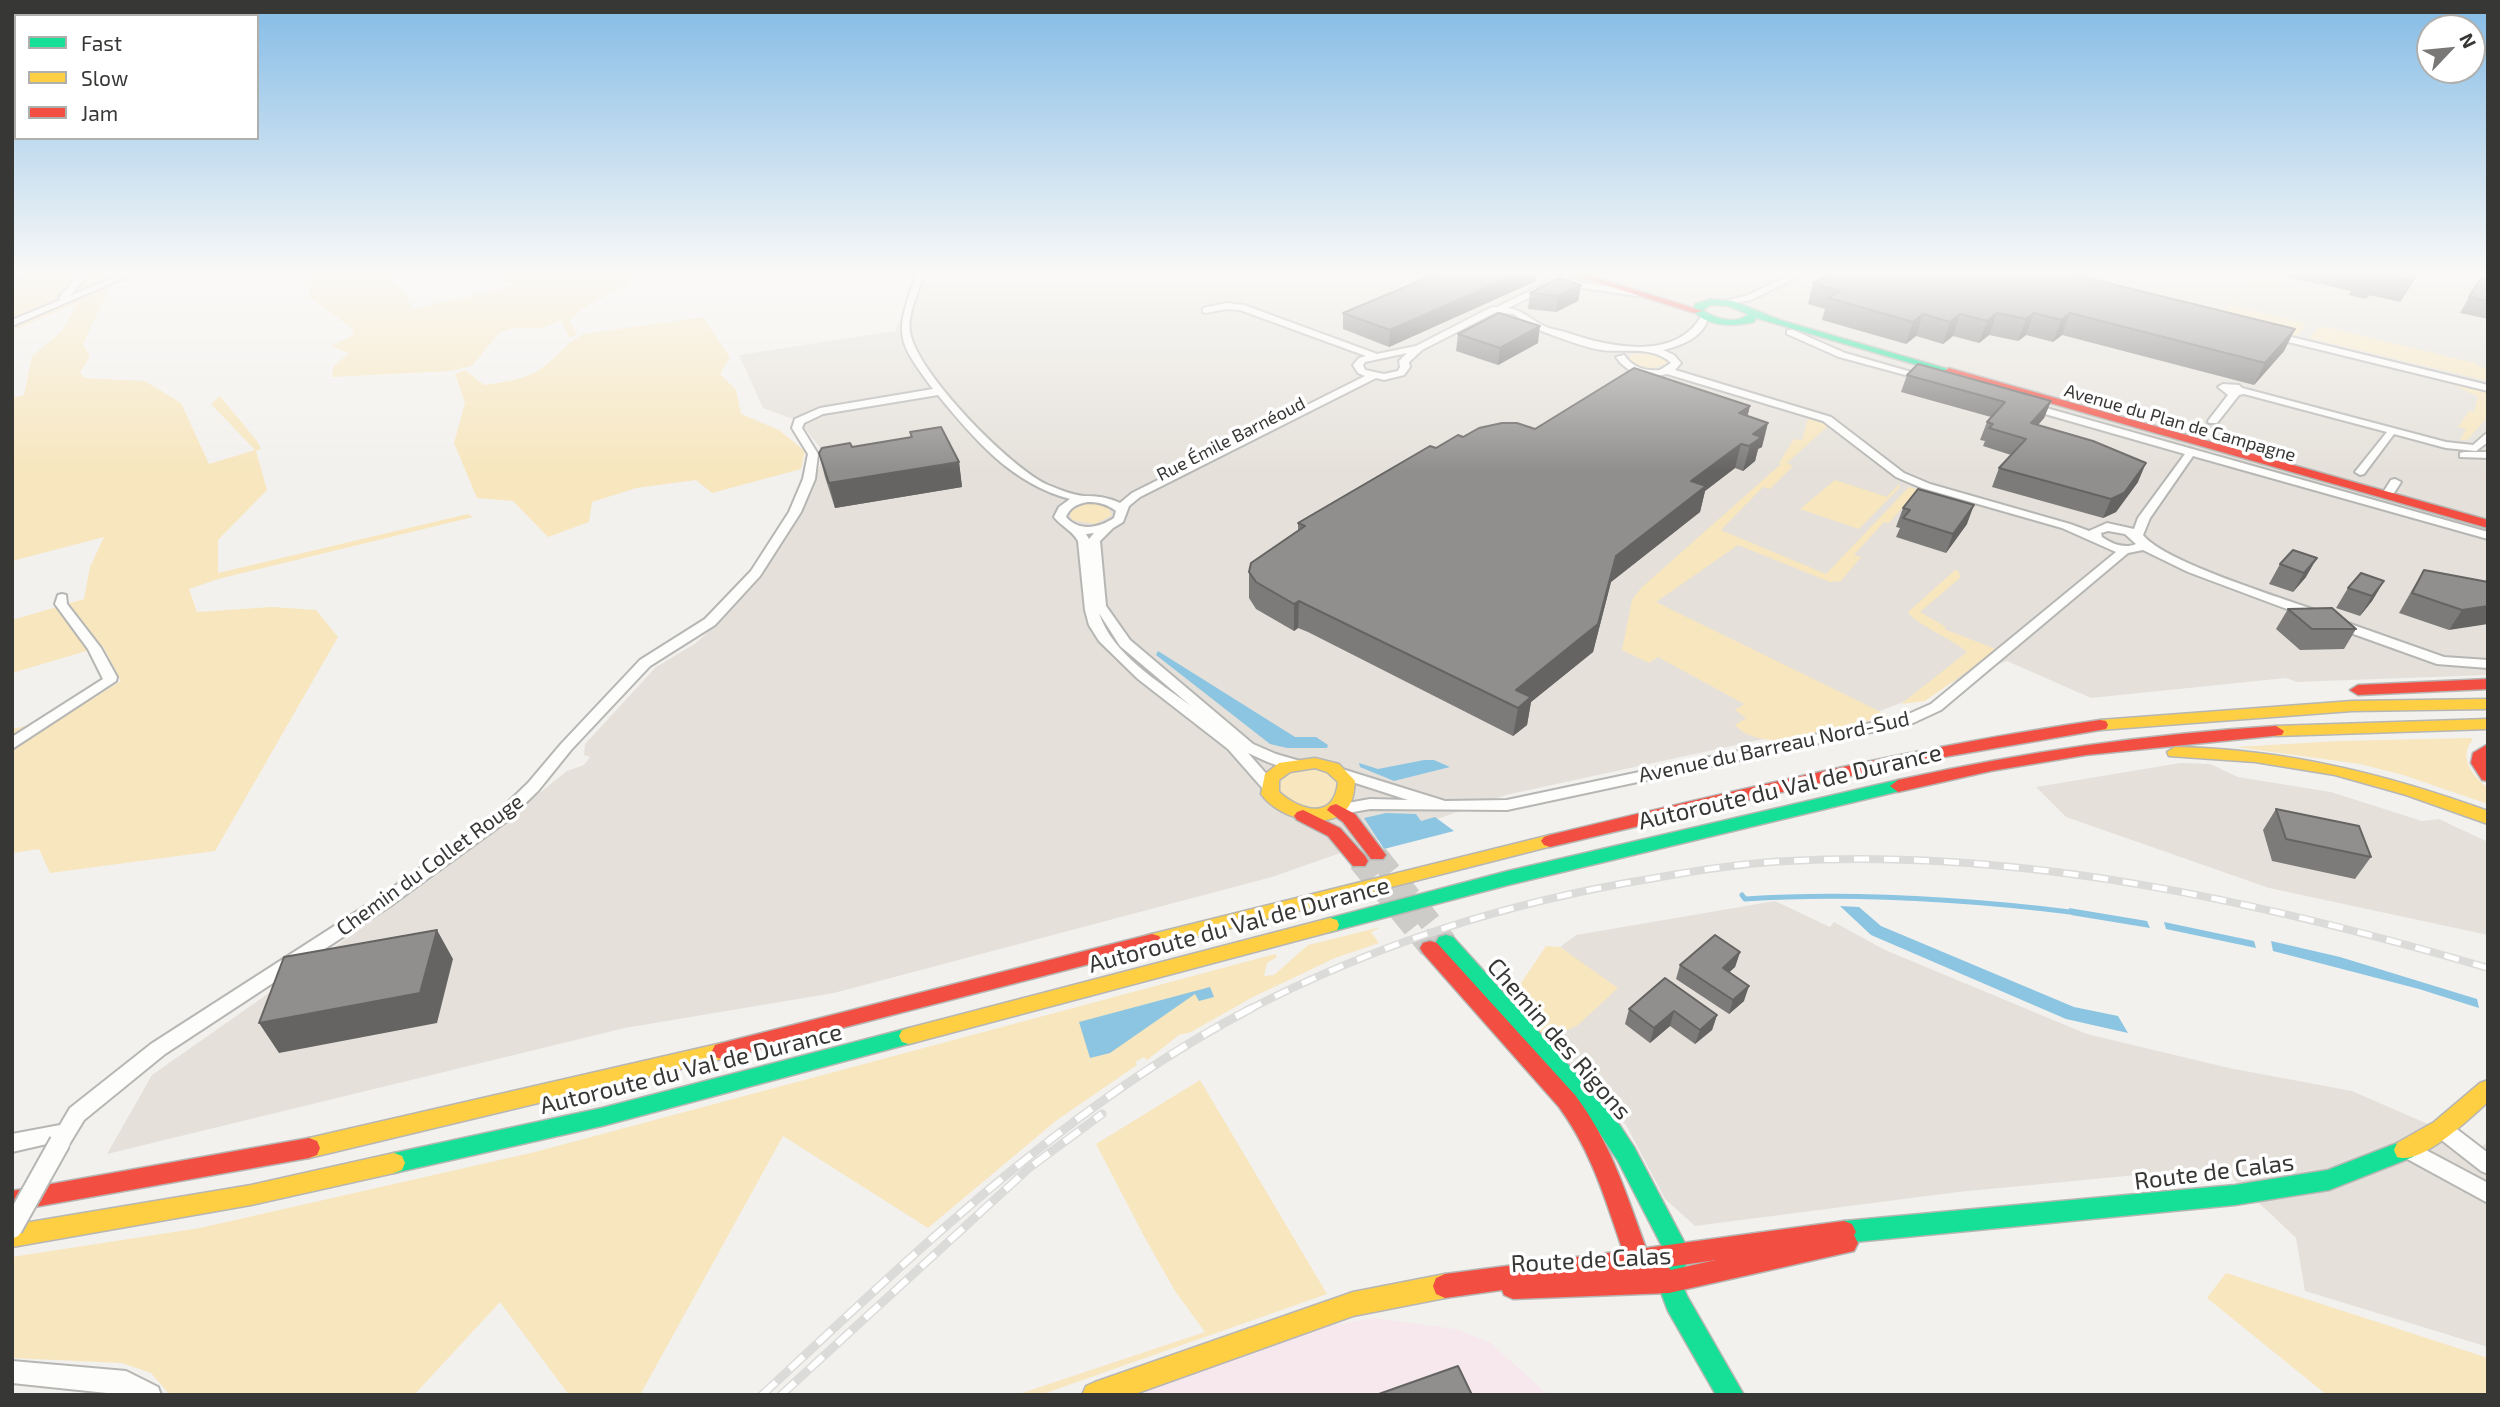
<!DOCTYPE html>
<html>
<head>
<meta charset="utf-8">
<style>
  body { margin:0 }
  #map { position:relative; width:2500px; height:1407px; overflow:hidden; background:#f3f1ee; font-family:"Exo 2",sans-serif }
  canvas { display:block }
  .frame { position:absolute; inset:0; border:14px solid #373735; pointer-events:none }
  .legend { position:absolute; left:14px; top:14px; width:245px; height:126px; box-sizing:border-box; background:#fff; border:2px solid #afafae; margin:0; padding:9px 12px; list-style:none; font-size:21px; color:#373735 }
  .legend li { display:flex; align-items:center; gap:14px; height:35px }
  .legend b { width:35px; border:2px solid #afafae }
  .north { position:absolute; left:2416px; top:14px; width:70px; height:70px; box-sizing:border-box; background:#fff; border:2px solid #afafae; border-radius:50%; rotate:64deg; font-size:19px; font-weight:700; line-height:28px; text-align:center; color:#373735 }
  .north::after { content:''; display:block; margin:auto; width:24px; height:32px; background:#797876; clip-path:polygon(50% 0,100% 100%,50% 72%,0 100%) }
</style>
</head>
<body>
<div id="map">
<canvas width="2500" height="1407"></canvas>
<div class="frame"></div>
<ul class="legend">
<li><b style="height:9px;background:#16e098"></b>Fast</li>
<li><b style="height:9px;background:#ffcf43"></b>Slow</li>
<li><b style="height:9px;background:#f24e42"></b>Jam</li>
</ul>
<div class="north">N</div>
</div>
<script>
const ctx = document.querySelector('canvas').getContext('2d');
ctx.lineJoin = 'round';
function fillPath(path, color) { ctx.fillStyle = color; ctx.fill(path, 'evenodd'); }
function strokePath(path, color, width, dash) { ctx.strokeStyle = color; ctx.lineWidth = width; ctx.lineCap = dash ? 'butt' : 'round'; ctx.setLineDash(dash || []); ctx.stroke(path); }
function drawText(font, color, halo, rows, align = 'center') {
  ctx.font = font + ' "Exo 2",sans-serif'; ctx.lineWidth = 7; ctx.setLineDash([]); ctx.textBaseline = 'middle'; ctx.strokeStyle = halo; ctx.fillStyle = color; for (const [text, x, y, turn = 0] of rows) {
    ctx.save(); ctx.translate(x, y); ctx.rotate((+turn || 0) * Math.PI / 180); ctx.textAlign = isNaN(turn) ? turn : align; if (halo) ctx.strokeText(text, 0, 0); ctx.fillText(text, 0, 0); ctx.restore();
  }
}
fillPath(new Path2D(`
  M916,274H2437L2488,284V675L2297,682L2286,678L2091,698L2007,661L1865,717L1506,795L1272,877L834,993L625,1028L107,1154L152,1075L437,875L567,771L584,765L590,757L584,755L585,744L656,667L696,643L721,620L753,584L789,528L800,515L820,465L819,446L806,430L793,419L763,408L739,355L895,331Z
  M2180,763L2210,764L2238,777L2331,792L2422,821L2439,819L2488,842V935L2269,888L2066,817L2036,787Z
  M1775,901L1830,927L1834,922L1885,950L2087,1034L2229,1068L2352,1091L2481,1147L2488,1141V1347L2305,1291L2296,1238L2221,1167L1958,1192L1695,1226L1665,1199L1626,1125L1546,1040L1614,988L1560,947L1576,935Z`), '#e5e1da');
fillPath(new Path2D(`
  M1374,1318L1455,1329L1491,1343L1548,1395H1133L1323,1327Z`), '#f6e8ed');
fillPath(new Path2D(`
  M26,274H113L112,283L83,344L90,357L80,372L84,378L145,381L181,403L209,464L255,450L211,404L220,396L257,441L261,449L256,451L267,490L218,540V573L468,514L473,517L218,579L189,589L197,612L272,607L316,610L338,637L215,851L50,873L39,849L12,853V729L61,718L121,681L103,646L12,673V620L84,599L90,567L104,537L12,561V398L24,395L32,356L62,331L77,303L12,331V285Z
  M313,274H387L406,293L412,309L515,286L501,274H630L633,278C615,297 586,300 570,321L577,334L573,337H569L561,320L543,328H514L500,332L472,366L450,371L332,377L333,367L349,353L331,346L353,335V329L309,297Z
  M2258,281L2282,285L2256,282L2234,306L2302,322L2306,327L2296,336L2226,320L2218,313L2237,301L2255,282Z
  M703,317L730,357L720,374L736,390L741,414L779,430L805,451L801,469L712,493L696,480L636,488L592,502L589,522L548,537L513,501L477,498L454,443L465,403L455,374L465,370L484,385C502,382 524,380 539,370C555,359 565,344 583,334Z
  M2326,327L2478,364L2477,366L2488,369V381L2309,338L2318,328Z
  M1651,353L1667,359L1669,364L1647,369L1628,360L1633,354Z
  M2441,378L2488,390V417L2467,440H2460L2466,429L2458,427L2469,411L2474,412L2478,397Z
  M1808,418L1829,425L1787,463L1793,466L1770,489L1763,487L1721,530L1826,574L1909,487L1985,509L1916,492L1889,523L1884,522L1854,555L1861,557L1841,581L1830,582L1738,545L1656,602L1887,715C1849,726 1765,759 1735,725L1746,718L1735,710L1744,704L1658,657L1649,663L1622,650L1632,600L1641,588L1781,464L1779,463L1794,439L1802,440Z
  M1835,480L1887,497L1899,484L1900,487L1859,529L1800,509Z
  M1089,503L1107,506L1112,515L1095,524L1072,520L1070,515L1072,510Z
  M1955,570L1959,572L1960,578L1920,612L1946,627L1944,629L1998,650L1925,701L1901,704L1967,652C1954,640 1914,623 1908,612Z
  M2471,738L2473,740C2457,756 2473,777 2488,788V804L2403,775L2360,764L2236,747L2339,741Z
  M1317,769L1330,774L1338,783C1335,804 1318,814 1297,806C1291,804 1284,796 1279,792L1282,779L1291,772Z
  M1381,927L1371,932L1379,943L1335,958L1253,997L1191,1032L1179,1035L1147,1060L1144,1057L1135,1062L1137,1065L1057,1120L928,1228L783,1136L640,1395H569L500,1302L414,1395H170L151,1373L122,1363L12,1358V1257L200,1228L535,1152L1275,954L1277,957L1267,963L1264,976L1274,975L1308,945Z
  M1546,946L1560,947L1618,988L1578,1025L1546,1040L1509,1001Z
  M1200,1080L1327,1294L1040,1395H1016L1205,1332L1175,1291L1145,1238L1096,1144Z
  M2226,1273L2488,1358V1395H2327L2207,1298Z`), '#f7e6be');
fillPath(new Path2D(`
  M1158,651L1295,737H1316L1328,745L1327,748H1287L1270,744L1156,655Z
  M1424,760H1434L1450,767L1394,781L1360,767L1359,763L1378,769Z
  M1386,813L1416,814L1421,821L1435,817L1454,831L1384,849L1364,818Z
  M1840,906L1859,907L1881,926L2074,1007L2118,1016L2128,1033L2066,1019L1871,935Z
  M2069,908L2147,921L2150,928L2071,915Z
  M2164,922L2254,941L2256,948L2166,929Z
  M2271,941L2340,957L2477,999L2479,1008L2419,989L2273,951Z
  M1210,987L1214,997L1199,1001L1195,994L1110,1053L1090,1058L1079,1022Z`), '#8cc5e2');
strokePath(new Path2D(`
  M1742,895L1745,899C1854,892 1962,899 2070,912`), '#8cc5e2', 5);
strokePath(new Path2D(`
  M2188,456L2213,421`), '#cdccc9', 10, [10, 4.5]);
strokePath(new Path2D(`
  M1377,855L1446,942
  M1359,861L1430,948`), '#cdccc9', 22, [22, 10]);
const street = new Path2D(`
  M24,274L19,278L15,275V274Z
  M79,274H88L70,296L121,274H133L12,326V320L60,300V296Z
  M916,274H924C919,292 907,313 910,332C916,372 1010,468 1048,485C1058,489 1072,495 1084,496C1097,496 1107,497 1120,503L1132,493L1365,376L1358,373L1353,365L1359,358L1366,356L1240,310L1226,309L1206,313L1203,312V308L1226,303L1244,305L1377,354L1416,346L1492,307H1497L1546,283L1550,286L1549,288L1508,308C1522,310 1529,318 1542,325C1549,329 1559,330 1568,333C1609,347 1676,362 1702,315H1708C1707,336 1681,346 1663,350L1674,355L1681,363L1675,370L1831,417L1904,473L1930,484L2070,524L2089,531L2107,523L2134,529L2138,518L2185,454L2024,408V404H2032L2488,532V539L2193,456L2150,518L2143,535C2164,562 2282,598 2321,612L2322,615L2321,618H2311L2188,572L2143,550L2128,553L1941,710L1913,723L1507,810L1370,809L1336,815L1331,814L1328,810L1331,806L1370,799L1408,800L1337,777L1335,774L1342,769L1445,801L1507,800L1904,716L1931,704L2116,552L2062,528L1922,488L1896,477L1823,421L1667,374C1647,379 1627,374 1616,357L1624,355C1633,368 1645,371 1660,370L1671,363C1653,345 1623,353 1602,350C1580,347 1549,333 1527,326L1526,323L1514,314L1496,312L1422,350L1409,362L1410,367L1404,375L1384,380L1376,378L1140,497L1129,506L1123,522L1113,528L1100,541L1106,606L1130,640L1253,744L1276,754L1300,761L1302,764L1300,767C1284,771 1263,760 1248,753L1277,786L1269,791L1264,790L1228,749L1138,679L1099,641L1089,625L1085,610L1078,541C1072,530 1062,527 1054,517L1059,507L1070,499C1012,484 974,439 938,395L823,414L804,423L802,428L818,454L815,479L801,512L760,576L715,625L650,666L571,750L538,791L507,821L393,904L165,1054L84,1120L67,1148L60,1151L53,1148L51,1143L12,1152V1134L60,1125L70,1108L151,1044L381,896L497,813L528,783L561,744L640,660L705,619L751,571L789,512L803,479L808,454L792,428L795,419L820,408L933,389C894,337 896,334 916,274ZM1407,353L1399,361L1400,367L1398,371L1384,374L1365,370L1363,365L1365,362ZM1088,502C1099,502 1107,504 1116,511L1114,518C1099,528 1079,532 1066,517C1070,507 1077,504 1088,502ZM2108,531L2125,534L2136,544C2124,549 2112,544 2102,537L2101,533ZM1094,533L1089,539L1086,534ZM1099,613L1120,646L1191,706C1158,681 1112,654 1099,613Z
  M1539,274H1554L1584,283L1637,290L1641,293L1637,296L1583,288Z
  M1792,274H1804L1751,300L1723,305L1719,302L1746,296Z
  M1787,330H1793L1845,353L1929,377L1924,380L1839,357L1787,334Z
  M2271,332L2488,385V391L2268,337V333Z
  M2223,384L2239,385L2242,388L2446,442L2473,445L2488,432V442L2476,451L2446,448L2394,434L2364,474L2360,475L2355,472L2387,432L2244,394L2239,395L2217,423H2209L2208,421L2228,395L2218,387Z
  M2464,452H2488V458L2460,457V453Z
  M2395,479L2401,482L2394,493H2386L2384,491L2391,480Z
  M62,594L66,595L67,604L101,648L117,677L116,681L12,749V737L103,679L88,649L55,604L58,595Z
  M2339,620L2444,657L2488,660V668L2437,664L2334,627L2333,624Z
  M2442,1121L2449,1123L2488,1153V1174L2481,1171L2435,1135L2432,1129L2435,1123Z
  M2407,1140L2488,1183V1203L2400,1155L2397,1149L2400,1143Z
  M12,1361L126,1371L158,1387L161,1395H126L12,1383Z`);
const fast = new Path2D(`
  M1710,299L1733,301L1780,320L1954,371L1945,373L1756,318L1754,322C1732,327 1709,327 1693,311L1695,304ZM1711,305L1728,306L1748,314C1737,325 1715,319 1703,310Z
  M1898,780L1906,786L1904,790L1508,885L1330,932L1323,930L1321,925L1323,920L1330,918L1508,871Z
  M1446,935L1453,937L1611,1112L1634,1147L1690,1253L1683,1272L1678,1274L1687,1296L1744,1395H1716L1668,1311L1660,1290L1653,1285L1650,1277L1653,1269L1664,1266L1666,1254L1618,1161L1595,1126L1439,947L1436,942L1439,937Z
  M909,1028L916,1030L919,1036L916,1042L602,1126L394,1173L386,1170L383,1163L386,1156L394,1153L602,1108Z
  M2405,1140L2413,1143L2416,1150L2413,1157L2329,1190L2235,1205L1844,1243L1836,1240L1832,1232L1836,1224L1844,1221L2235,1185L2328,1170Z`);
const slow = new Path2D(`
  M2488,699V709L2352,711L2100,730L2092,725L2100,720L2352,701Z
  M2488,719V729L2276,736L2268,731L2276,726Z
  M2175,747C2284,749 2386,774 2488,811V824L2406,795L2335,775L2255,762L2169,756L2167,752Z
  M1315,758L1339,764L1355,781C1354,792 1353,803 1345,811C1323,832 1276,816 1261,794L1265,774L1279,763ZM1315,768L1327,772L1338,782C1334,821 1301,811 1279,792V780L1290,772Z
  M1550,835L1556,837L1559,841L1556,845L1152,948L1145,946L1142,941L1145,936L1152,934Z
  M1330,918L1337,920L1339,925L1337,930L909,1044L902,1042L899,1036L902,1030L909,1028Z
  M722,1043L729,1045L732,1051L729,1057L722,1059L309,1158L301,1155L298,1148L301,1141L309,1138Z
  M2488,1080V1102C2470,1118 2421,1166 2397,1157L2394,1150L2397,1143L2434,1122L2480,1083Z
  M394,1153L402,1156L405,1163L402,1170L394,1173L251,1205L12,1247V1225L251,1185Z
  M1445,1274L1454,1278L1457,1286L1454,1294L1445,1298L1353,1316L1132,1395H1082L1086,1386L1095,1382L1353,1292Z`);
const jam = new Path2D(`
  M1570,274H1585L1703,311L1694,313Z
  M1949,368L2488,520V528L1945,373L1944,371Z
  M2488,679V689L2358,695L2350,690L2358,685Z
  M2100,720L2106,721L2108,725L2106,729L1892,766L1550,847L1544,845L1541,841L1544,837L1550,835C1732,791 1914,747 2100,720Z
  M2276,726L2284,731L2282,735L2086,755L1991,771L1898,792L1890,786L1898,780C2023,752 2148,734 2276,726Z
  M2488,744V781L2482,780L2471,763L2473,753Z
  M1336,804L1355,814L1383,851L1386,855L1383,859H1371L1343,822L1327,810L1330,806Z
  M1303,810L1340,828L1365,856L1368,861L1365,866H1353L1328,836L1297,820L1294,816L1297,812Z
  M1152,934L1159,936L1162,941L1159,946L722,1059L715,1057L712,1051L715,1045L722,1043Z
  M1430,941L1437,943L1575,1095C1610,1141 1626,1193 1646,1248L1844,1221L1852,1224L1856,1232L1854,1235L1858,1243L1854,1251L1669,1293L1513,1299L1504,1295L1502,1290L1445,1298L1436,1294L1433,1286L1436,1278L1445,1274L1623,1251C1605,1199 1592,1152 1559,1107L1423,953L1420,948L1423,943ZM1716,1260L1671,1270L1668,1267Z
  M309,1138L317,1141L320,1148L317,1155L309,1158L12,1211V1191Z`);
strokePath(street, '#b6b6b4', 4);
strokePath(fast, '#b6b6b4', 3);
strokePath(slow, '#b6b6b4', 3);
strokePath(jam, '#b6b6b4', 3);
fillPath(street, '#fdfdfc');
fillPath(fast, '#16e098');
fillPath(slow, '#ffcf43');
fillPath(jam, '#f24e42');
const railFar1 = new Path2D(`
  M1248,1010C1377,943 1512,901 1655,878C1699,870 1743,863 1788,861C2025,848 2262,902 2488,968`);
const rail = new Path2D(`
  M762,1395C914,1254 1066,1105 1252,1008
  M781,1395L1029,1168L1102,1114`);
strokePath(railFar1, '#dbdbda', 8);
strokePath(rail, '#dbdbda', 9);
strokePath(railFar1, '#fff', 5, [15]);
strokePath(rail, '#fff', 6, [19]);
const streetBridge = new Path2D(`
  M12,1228L60,1142`);
strokePath(streetBridge, '#b6b6b4', 24, []);
strokePath(streetBridge, '#fdfdfc', 20);
fillPath(new Path2D(`
  M2275,274H2418L2400,302L2369,295L2366,299L2349,295L2351,291Z
  M2488,280V319L2460,313L2469,297Z
  M1536,281L1389,347L1343,329V313Z
  M1813,283L2295,329L2284,351L2254,385L2062,335L2053,342L2026,335L2018,341L1989,335L1979,343L1953,336L1943,344L1916,336L1906,344L1822,320L1825,309L1808,304Z
  M1581,285L1578,301L1556,312L1528,309L1530,293Z
  M1458,334L1538,343L1498,365L1456,351Z
  M1907,375L2051,401L2044,418L2038,425L2138,482L2116,512L2103,518L1992,487L1999,468L2011,455L1983,446L1985,441L1980,440L1987,422L1991,417L1901,392Z
  M1750,406L1747,416L1762,447L1758,449L1755,461L1743,471L1735,468L1705,491L1700,512L1611,582L1593,652L1531,702L1527,725L1513,736L1308,632L1298,628L1294,631L1256,609L1249,598V572L1298,531V523L1436,448L1463,437Z
  M910,432L959,462L962,487L835,508L825,477L819,453L911,437Z
  M1903,508L1967,524L1946,553L1896,537L1900,528L1896,527Z
  M2293,550L2306,577L2293,592L2269,584L2280,564Z
  M2424,570L2488,582L2449,630L2399,613L2412,590Z
  M2384,581L2372,601L2360,616L2336,608L2348,588Z
  M2288,609L2356,629L2344,649L2300,650L2276,629Z
  M2276,809L2371,857L2355,879L2272,861L2263,830Z
  M1740,952L1735,967L1729,972L1744,1001L1729,1014L1676,979L1680,965Z
  M1629,1009L1717,1015L1712,1030L1695,1044L1670,1026L1650,1043L1625,1024Z`), '#7c7b79');
fillPath(new Path2D(`
  M1517,274H1536V281L1389,347L1390,330Z
  M2379,274L2369,295L2366,299L2377,278Z
  M2416,274H2418L2400,302L2411,281Z
  M1581,285L1578,301L1556,312L1558,296Z
  M1997,313L1989,335L1979,343L1987,321Z
  M2034,313L2026,335L2018,341L2026,319Z
  M2070,313L2062,335L2053,342L2061,320Z
  M1923,314L1916,336L1906,344L1913,322Z
  M1960,314L1953,336L1943,344L1950,322Z
  M1540,326L1538,343L1498,365L1500,348Z
  M2295,329L2284,351L2254,385L2265,363Z
  M2051,401L2044,418L2026,439L2031,423Z
  M1750,406L1744,430L1739,413Z
  M1768,423L1762,447L1758,449L1755,461L1743,471L1753,434Z
  M1741,444L1735,468L1705,491L1700,512L1611,582L1593,652L1531,702L1527,725L1513,736L1518,708L1516,690L1616,556L1691,481Z
  M959,462L962,487L835,508L829,483Z
  M2146,463L2138,482L2116,512L2103,518L2111,499Z
  M1974,505L1967,524L1946,553L1953,534Z
  M2317,558L2306,577L2293,592L2304,573Z
  M2384,581L2372,601L2360,616L2372,596Z
  M1299,601L1298,628L1294,631V604Z
  M2488,606V624L2449,630L2462,610Z
  M437,930L453,959L437,1023L279,1053L259,1023Z
  M1740,952L1735,967L1718,983L1723,968Z
  M1749,986L1744,1001L1729,1014L1733,1000Z
  M1674,1011L1670,1026L1650,1043L1654,1028Z
  M1717,1015L1712,1030L1695,1044L1700,1030Z`), '#656463');
const building = new Path2D(`
  M1436,274H1517L1390,330L1343,313Z
  M1828,274H2071L2295,329L2265,363L2070,313L2061,320L2034,313L2026,319L1997,313L1987,321L1960,314L1950,322L1923,314L1913,322L1828,298L1840,291L1813,283Z
  M2360,274H2379L2377,278Z
  M2380,274H2416L2411,281Z
  M1559,278L1581,285L1558,296L1530,293Z
  M2481,278L2488,280V301L2469,297Z
  M1499,313L1540,326L1500,348L1458,334Z
  M1918,364L2051,401L2031,423L2093,441L2146,463L2124,493L2111,499L1999,468L2026,439L1989,428L1993,424L1987,422L2005,402L1907,375Z
  M1634,368L1750,406L1739,413L1768,423L1753,434L1761,437L1759,439L1749,446L1741,444L1691,481L1706,486L1616,556L1598,624L1516,690L1531,697L1518,708L1309,606L1299,601L1294,604L1256,582L1249,572L1251,563L1305,526L1298,523L1430,446L1436,448L1458,435L1463,437L1479,428L1502,423H1517L1535,429Z
  M941,427L959,462L829,483L819,453L822,448L850,443L852,447L912,437L910,432Z
  M1918,489L1974,505L1953,534L1903,518L1910,510L1903,508Z
  M2293,550L2317,558L2304,573L2280,564Z
  M2424,570L2488,582V606L2462,610L2412,593Z
  M2361,573L2384,581L2372,596L2348,588Z
  M2332,608L2356,629H2312L2288,609Z
  M2276,809L2359,826L2371,857L2286,839Z
  M437,930L420,993L259,1023L284,957Z
  M1715,935L1740,952L1723,968L1749,986L1733,1000L1680,965Z
  M1665,978L1717,1015L1700,1030L1674,1011L1654,1028L1629,1009Z
  M1458,1366L1472,1395H1376Z`);
fillPath(building, '#908f8d');
strokePath(building, '#656463', 2);
const sky = ctx.createLinearGradient(0, 0, 0, 471);
sky.addColorStop(0, '#83bbe6');
sky.addColorStop(0.58, '#faf9f7');
sky.addColorStop(1, '#faf9f700');
ctx.fillStyle = sky;
ctx.fillRect(0, 0, 2500, 471);
drawText('18px', '#373735', '#fff', [
  ["Avenue du Plan de Campagne",2180,423,16],
  ["Rue Émile Barnéoud",1231,439,-27]
]);
drawText('21px', '#373735', '#fff', [
  ["Avenue du Barreau Nord-Sud",1774,747,-12],
  ["Chemin du Collet Rouge",430,865,-36]
]);
drawText('24px', '#373735', '#fff', [
  ["Autoroute du Val de Durance",1790,787,-13],
  ["Autoroute du Val de Durance",1239,925,-15],
  ["Chemin des Rigons",1559,1039,49],
  ["Autoroute du Val de Durance",691,1069,-14],
  ["Route de Calas",2214,1172,-7],
  ["Route de Calas",1591,1260,-3]
]);
</script>
</body>
</html>
